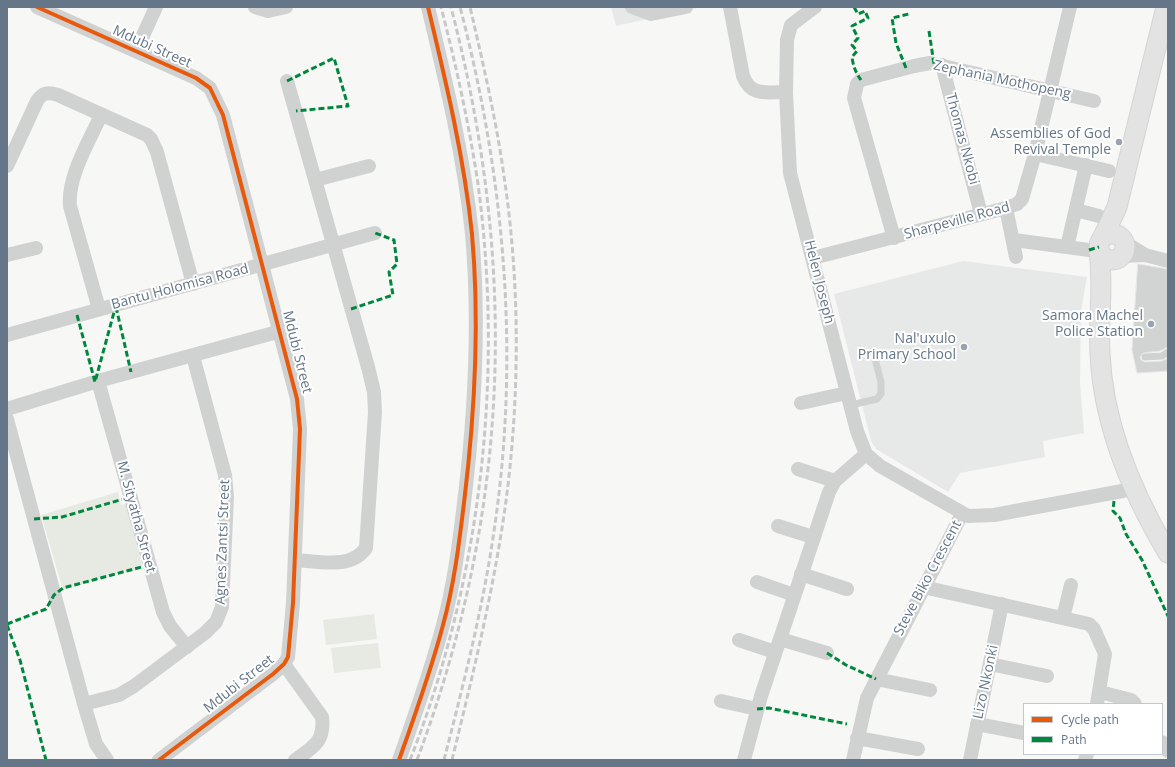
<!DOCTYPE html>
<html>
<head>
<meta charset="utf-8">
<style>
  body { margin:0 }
  #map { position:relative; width:1175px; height:767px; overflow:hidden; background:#f7f7f5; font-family:"Open Sans",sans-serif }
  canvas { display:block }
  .frame { position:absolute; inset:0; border:8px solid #647688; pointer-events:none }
  .legend { position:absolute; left:1023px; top:703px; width:140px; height:52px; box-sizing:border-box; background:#fff; border:1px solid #c1c8cf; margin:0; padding:5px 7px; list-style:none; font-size:12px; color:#647688 }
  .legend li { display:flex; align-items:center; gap:8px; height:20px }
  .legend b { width:20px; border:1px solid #c1c8cf }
</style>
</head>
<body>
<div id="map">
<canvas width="1175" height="767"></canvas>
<div class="frame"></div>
<ul class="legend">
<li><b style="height:5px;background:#e8590c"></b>Cycle path</li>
<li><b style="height:5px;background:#00873e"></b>Path</li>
</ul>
</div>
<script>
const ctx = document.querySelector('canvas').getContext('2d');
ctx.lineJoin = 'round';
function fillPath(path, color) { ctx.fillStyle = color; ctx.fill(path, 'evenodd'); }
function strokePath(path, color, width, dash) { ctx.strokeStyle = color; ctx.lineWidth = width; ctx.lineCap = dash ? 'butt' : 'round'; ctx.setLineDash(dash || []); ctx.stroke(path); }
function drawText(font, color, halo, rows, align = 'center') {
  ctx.font = font + ' "Open Sans",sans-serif'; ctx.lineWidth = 4; ctx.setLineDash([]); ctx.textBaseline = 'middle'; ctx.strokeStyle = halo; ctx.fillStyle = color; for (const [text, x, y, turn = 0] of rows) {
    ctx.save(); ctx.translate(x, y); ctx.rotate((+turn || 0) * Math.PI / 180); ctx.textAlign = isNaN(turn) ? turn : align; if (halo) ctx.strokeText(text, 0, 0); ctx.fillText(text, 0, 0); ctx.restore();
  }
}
fillPath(new Path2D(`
  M611,7H702L616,26Z
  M963,261L1087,277L1081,310L1080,383L1084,433L1043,441L1045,457L960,473L948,492L876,449L871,441L834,294Z`), '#e7e8e8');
fillPath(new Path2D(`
  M118,492L121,505L126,504L143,569L120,573L63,590L41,515Z
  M374,614L377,639L326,645L323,620Z
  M378,643L381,668L334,673L331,648Z`), '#e6eae3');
const building = new Path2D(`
  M1138,264L1168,269V347L1160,351L1143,353L1140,357L1141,360L1145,362L1162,361L1168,358V371L1137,373L1132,350Z`);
fillPath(building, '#d2d3d3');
strokePath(building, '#e6e6e5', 1);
const secondary = new Path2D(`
  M1099 247a13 13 0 1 1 26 0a13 13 0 1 1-26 0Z
  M1103,237L1117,207L1166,7
  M1099,252C1104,286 1098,319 1100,353C1103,424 1132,493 1168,553`);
strokePath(secondary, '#d2d4d5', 21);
strokePath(new Path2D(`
  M1145,357L1162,356L1168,352
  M851,405L877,399L881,394V382L873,351`), '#d0d2d2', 7);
strokePath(new Path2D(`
  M37,7L196,78L210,88L223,115L297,399L300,429L293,603L288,657L284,664L273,674L159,760
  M255,7L268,11L286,7
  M632,7L651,14L686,7
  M730,7L743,76C751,97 767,92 786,92
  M815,7L791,25L787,40L786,92L790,173L857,431L866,454L880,466L968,516L994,515L1133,489
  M136,51L156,7
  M942,65L981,214
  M287,81L368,367L374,392L375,412L366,548C351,570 318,561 295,560
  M1035,154L1109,171
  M7,166L37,101C43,92 48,92 58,95L147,135L151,139L157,152L193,284
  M315,180L369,166
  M1006,208L1016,257
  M1076,210L1099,216
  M894,238L854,98L857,84L861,80L914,66L930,63L1094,101
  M1014,240L1089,250
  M1124,242L1145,255
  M1067,247L1086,165
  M7,255L36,248
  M1121,256L1145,255L1168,261
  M813,258L1006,208L1017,204L1022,199L1035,154L1070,7
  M99,309L70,206C67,177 90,140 101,115
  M7,335L375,233
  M98,381L163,612L170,626L187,647
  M801,403L847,393
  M7,409L98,381L281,331
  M7,419L84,704L96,744L107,760
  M798,469L835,481
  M778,526L813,537
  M801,574L847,589
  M757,582L794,595
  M923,587L1089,624L1094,629L1105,654L1097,704
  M1063,618L1071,585
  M780,639L827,653
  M739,640L775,652
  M284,664L322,717C325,741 314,747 295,760
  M990,664L1047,676
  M876,679L930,690
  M1100,692L1131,700L1135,704
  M721,701L757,709
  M84,704L119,695L134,686L205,633L216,622L222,607L227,497L225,475L193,356
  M977,724L1024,733
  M857,738L918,749
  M1162,742L1168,751
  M399,760C415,715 431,671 443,625C454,585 459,544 464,503C475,413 480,324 472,234C464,157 446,82 428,7
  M744,760L761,696L829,492L835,481L866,454
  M853,760L867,698L962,514
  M970,760L1002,604
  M1085,760L1087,754`), '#d0d2d2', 14);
strokePath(secondary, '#e3e3e3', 19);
strokePath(new Path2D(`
  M410,760C481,579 504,377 478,184C469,124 456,65 441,7
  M417,760C511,509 518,266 451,7
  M444,760C464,682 484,604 495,524C520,351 504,175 460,7
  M452,760C473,674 494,589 506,501C520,394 520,283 504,176C496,119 483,63 470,7`), '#c6c7c8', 3, [6, 3]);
strokePath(new Path2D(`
  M854,7L858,14L865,11L868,18L852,26L858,38L852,45L857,51L852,57C853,66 856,73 861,80
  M929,31L934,64
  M906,68L896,43L892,18L909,14
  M287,81L334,58L348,106L296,111
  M1089,250L1099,247
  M116,307L131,372
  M351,309L393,295L389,272L397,264L394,240L375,233
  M77,315L95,382L116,305
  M1114,501L1113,511L1120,518L1126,534L1142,560L1168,616
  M34,519L62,517L130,497
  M7,624L46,609L54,595L63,588L149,565
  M7,625L20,660L46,760
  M827,653L846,665L876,679
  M757,709L769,708L847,724`), '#00873e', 3, [6, 3]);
strokePath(new Path2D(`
  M37,7L196,78L210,88L223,115L297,399L300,429L293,603L288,657L284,664L273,674L159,760
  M399,760C415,715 431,671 443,625C454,585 459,544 464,503C475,413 480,324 472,234C464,157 446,82 428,7`), '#e8590c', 4);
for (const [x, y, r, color] of [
  [1119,142,4,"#97a3ae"],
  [1151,324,4,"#97a3ae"],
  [964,347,4,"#97a3ae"]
]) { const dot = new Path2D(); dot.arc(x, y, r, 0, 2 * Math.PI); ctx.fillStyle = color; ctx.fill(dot); strokePath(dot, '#fff', 1.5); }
drawText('14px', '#647688', '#fff', [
  ["Mdubi Street",152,47,24],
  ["Zephania Mothopeng",1002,80,12],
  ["Thomas Nkobi",962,139,75],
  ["Sharpeville Road",957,221,-15],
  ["Helen Joseph",819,282,76],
  ["Bantu Holomisa Road",180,287,-15],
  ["Mdubi Street",297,352,76],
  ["M. Sityatha Street",136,517,75],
  ["Agnes Zantsi Street",223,542,-88],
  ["Steve Biko Crescent",928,578,-62],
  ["Lizo Nkonki",986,682,-78],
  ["Mdubi Street",239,684,-38]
]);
drawText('14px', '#647688', '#fff', [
  ["Assemblies of God",1111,134],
  ["Revival Temple",1111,150],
  ["Samora Machel",1143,316],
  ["Police Station",1143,332],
  ["Nal'uxulo",956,339],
  ["Primary School",956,355]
], 'right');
</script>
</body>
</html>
